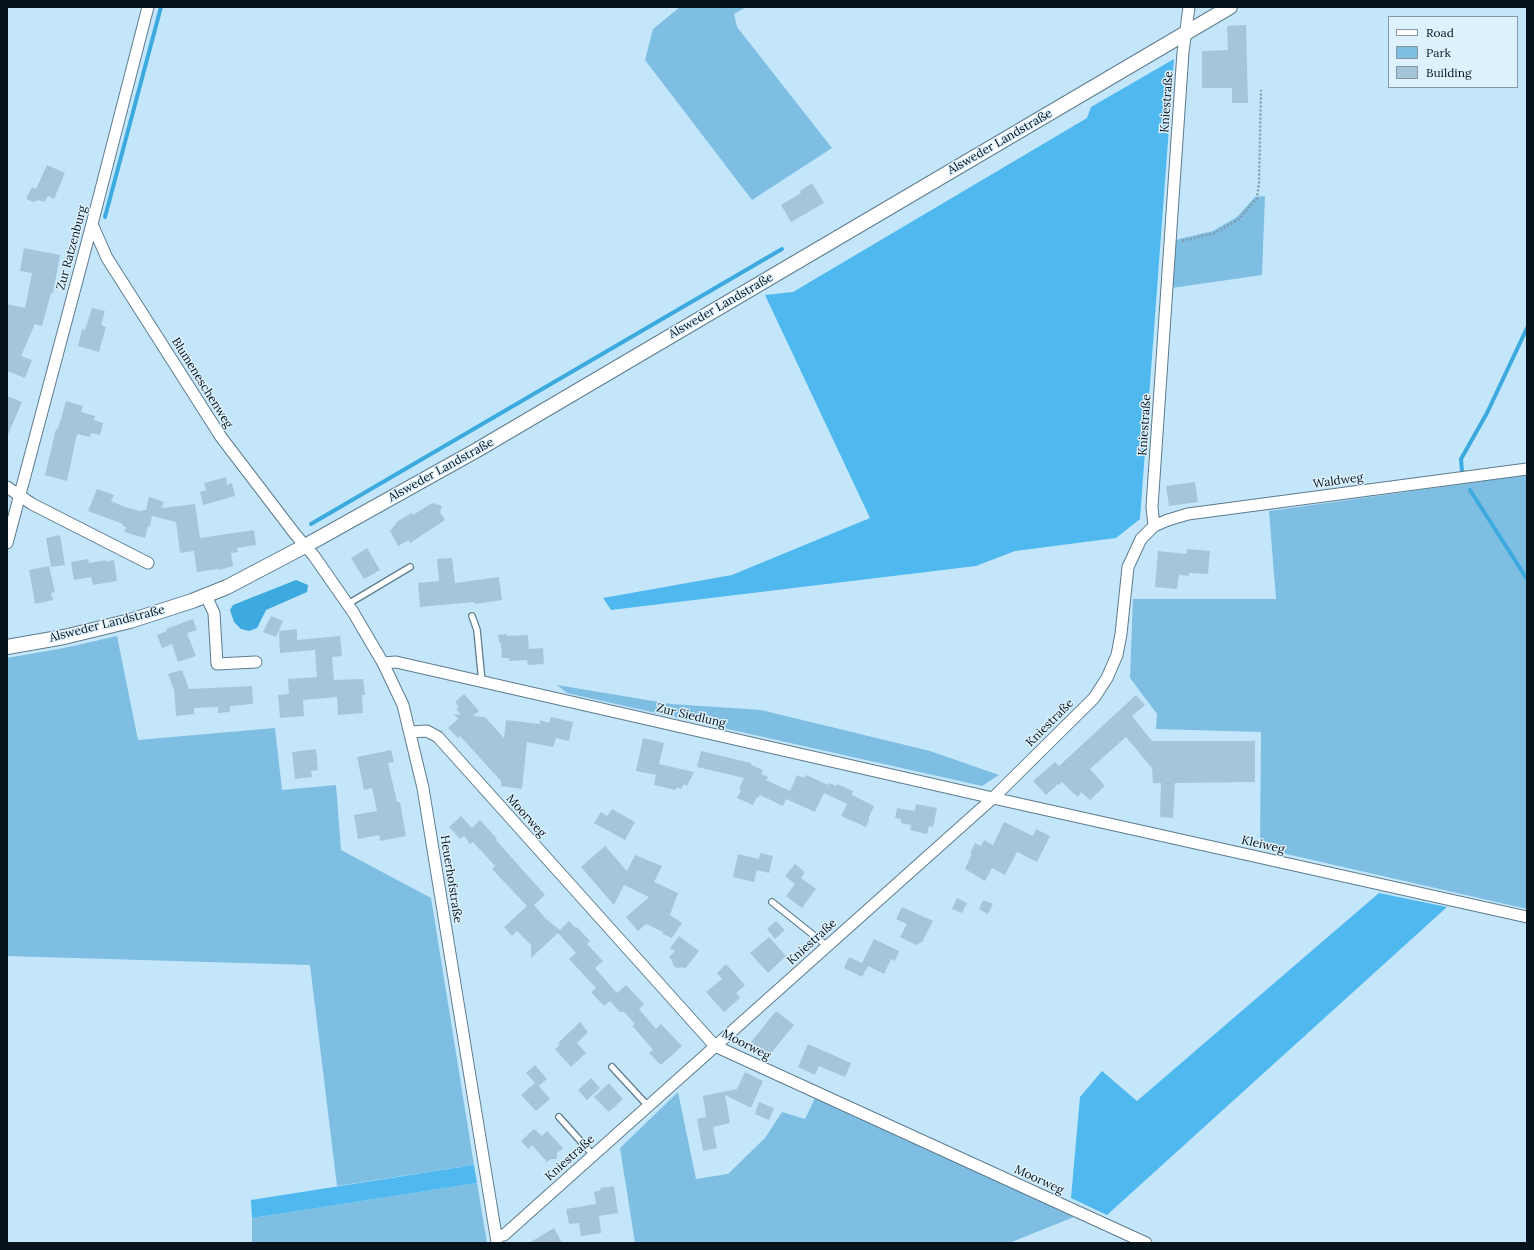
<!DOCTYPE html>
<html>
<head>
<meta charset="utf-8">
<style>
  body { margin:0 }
  #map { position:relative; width:1534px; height:1250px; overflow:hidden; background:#c4e6fb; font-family:Lora,serif }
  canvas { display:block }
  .frame { position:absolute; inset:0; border:8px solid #07131a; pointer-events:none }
  .legend { position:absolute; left:1388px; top:16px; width:130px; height:72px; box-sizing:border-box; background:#ddf1fe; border:1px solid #8798a3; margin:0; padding:5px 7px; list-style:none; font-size:12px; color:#07131a }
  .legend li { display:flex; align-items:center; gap:8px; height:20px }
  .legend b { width:20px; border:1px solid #8798a3 }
</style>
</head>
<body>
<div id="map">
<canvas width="1534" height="1250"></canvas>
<div class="frame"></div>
<ul class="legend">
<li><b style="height:5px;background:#fff"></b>Road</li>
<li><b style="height:11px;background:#7ebee3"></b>Park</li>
<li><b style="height:11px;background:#a5c6da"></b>Building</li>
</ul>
</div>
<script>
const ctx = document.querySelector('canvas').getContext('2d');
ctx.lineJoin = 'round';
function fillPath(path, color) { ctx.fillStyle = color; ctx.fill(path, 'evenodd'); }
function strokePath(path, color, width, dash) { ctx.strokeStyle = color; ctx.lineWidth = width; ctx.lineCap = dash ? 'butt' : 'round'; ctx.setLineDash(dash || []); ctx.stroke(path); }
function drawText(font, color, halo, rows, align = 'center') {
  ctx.font = font + ' Lora,serif'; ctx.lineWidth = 3; ctx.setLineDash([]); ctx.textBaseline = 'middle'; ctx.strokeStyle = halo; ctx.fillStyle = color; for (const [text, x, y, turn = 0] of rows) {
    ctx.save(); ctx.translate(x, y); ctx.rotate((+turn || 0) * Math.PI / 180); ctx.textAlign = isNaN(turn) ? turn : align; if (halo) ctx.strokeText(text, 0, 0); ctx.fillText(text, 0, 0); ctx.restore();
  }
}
fillPath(new Path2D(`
  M680,7H746L734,14L737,27L832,148L752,200L645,60L653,29Z
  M1265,196L1262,275L1172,288L1175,240L1213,231L1237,217L1255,197Z
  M1527,475V909L1260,848L1261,732L1156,729L1157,714L1130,678L1133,599H1276L1269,511Z
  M117,636L138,740L275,728L282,790L336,785L341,850L431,898L474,1165L337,1186L310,965L7,956V658L64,648Z
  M557,685L671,704L761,710L930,751L999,775L982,786L567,693Z
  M678,1092L696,1179L728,1174L765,1138L782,1112L805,1119L816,1096L1074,1217L1009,1243H635L620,1148Z
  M477,1183L487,1243H252V1218Z`), '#7ebee3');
fillPath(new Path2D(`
  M1174,59L1140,519L1116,538L1015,551L976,566L611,610L603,598L732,575L870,518L765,295L793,292L1087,118L1091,107Z
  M1379,893L1447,907L1107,1215L1071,1198L1080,1097L1102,1071L1137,1101Z
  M474,1165L477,1183L252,1218L251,1200Z`), '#4eb8ef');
fillPath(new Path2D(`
  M296,580L308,585L307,592L266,610L257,628L249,631L241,629L234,622L230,610L233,605Z`), '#3ca9df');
strokePath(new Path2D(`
  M105,217L161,7
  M1462,471L1461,459L1487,413L1527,328
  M1470,490L1527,579
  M311,524L782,249`), '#3ca9df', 4);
fillPath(new Path2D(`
  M1246,25L1248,103H1232V88H1202V51L1228,50L1227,26Z
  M47,165L65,173L54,199L48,196L44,202L39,200L34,202L26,199L32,187L36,189Z
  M812,183L824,203L791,222L781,205L801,193L800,191Z
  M24,248L60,255L53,293H51L42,326L35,324L21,356L32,360L25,378L7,371V304L25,308L32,273L20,271Z
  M92,308L105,311L101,325L106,327L99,352L78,346L82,329L85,330Z
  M7,396L22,402L7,437Z
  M66,401L83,406L81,412L95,416L94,420L103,423L100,435L91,433L90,437L77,434L67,481L45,475L56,429H58Z
  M226,477L227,485L232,483L235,496L203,505L200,492L206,490L204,483Z
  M1195,482L1198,502L1169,506L1166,486Z
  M97,489L114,495L111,501L125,507L140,511L146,510L149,497L164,502L162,508L195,504L200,538L254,530L256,545L237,548L238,552L231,553L233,566L219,570L218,569L197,572L194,551L180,553L176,522L152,516L150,527L148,526L145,538L124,532L126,527L123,526V524L88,511Z
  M432,503L442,506L440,512L445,520L410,543L409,540L398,546L390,531L398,521L412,513L413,515Z
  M60,535L65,565L51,567L46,538Z
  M367,548L380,570L364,579L351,558Z
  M1187,549L1210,551L1208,574L1189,573V576L1179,575L1177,589L1155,587L1158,551L1187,554Z
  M452,558L455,583L499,577L502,600L475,604L474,602L420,607L418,583L439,581L437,559Z
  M88,559L89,563L106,560V562L114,560L117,581L93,585L91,577L74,580L71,562Z
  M49,566L55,592L51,593L53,600L35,604L29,570Z
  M271,616L283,621L276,637L263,632Z
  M193,619L197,630L187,633L196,656L178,662L172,644L162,648L157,635L167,631L166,629Z
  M297,629V640L340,636L342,656L332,657L334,680L363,679L365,695H362L363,713L338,715L337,697L303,700L304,716L280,718L278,695L289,694L288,679L317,677L315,650L280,653L279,631Z
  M505,634L508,636L528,635L529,649L543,648L544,664L528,665L527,660L509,661V658H502L501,644L499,642L498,635Z
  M182,670L189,689L252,686L253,704L230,706V712L218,713V707L194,708V714L176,716L174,690L168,674Z
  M464,694L479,711L473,716L485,717L504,738L506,720L540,724V720L549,723L551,717L573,722L569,741L556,738L553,747L527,742L522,789L501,786V781L460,736L458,738L448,728L458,719L454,714L461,715L456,709L459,707L455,702Z
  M1136,695L1145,705L1132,716L1152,741H1255V782L1175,783L1173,818L1160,817L1161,783H1153L1152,768L1126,737L1090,769L1105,786L1090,800L1081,792L1078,797L1072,792L1062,782L1059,785L1058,784L1046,795L1033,781L1055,762L1059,766Z
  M643,738L664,743L659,764L694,772L687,786L684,784L681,789L677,787L676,790L654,785L656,775L636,771Z
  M316,749L318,770L311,771L312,777L295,779L292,752Z
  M391,750L394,762L388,763L397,802H400L406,836L380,841L379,835L358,839L354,815L377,811L372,788L364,790L357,757Z
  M701,751L751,763V765L763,770L761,774L768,777L766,780L790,791L797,775L804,778L806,775L828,785L826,788L829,783L836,786L837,784L853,791L852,795L874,806L869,817V820L866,827L841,816L847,804L824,793L815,812L786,799L783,806L760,795L758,798L757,797L753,805L737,798L741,790L739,789L744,778L697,767Z
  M916,804L937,808L933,827L929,826L927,834L910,830L911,825L901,823V819L895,818L897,808L915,811Z
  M612,809L635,822L625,840L594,823L601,812L607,816Z
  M461,816L472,828L480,820L497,839L496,840L545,895L534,905L546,919L560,930L569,921L576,928L577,927L590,941L587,944L603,961L595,968L617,993L626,985L644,1004L639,1009L656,1029L661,1024L682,1046L661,1065L649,1053L653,1050L636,1030L632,1026L635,1024L624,1012H620L610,1001L604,1006L591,992L596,988L569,959L576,953L558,933L531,958V945L517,931L512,936L504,927L527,906L492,869L495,866L473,842L470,844L464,836L460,839L449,827Z
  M1004,822L1033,836L1036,829L1050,836L1037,862L1017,852L1005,875L992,868L985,881L965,869L972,853H970L975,843L981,846L984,840L993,845Z
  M605,846L627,871L635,855L662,866L654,882L678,893L670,915L682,923L672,938L662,934L663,932L646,924L638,931L626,917L649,897L624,885L614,905L581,867Z
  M760,853L773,856L769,873L757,870L754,882L733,877L738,854L759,859Z
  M795,864L805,872L801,878L816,889L802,908L786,896L795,884L785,876Z
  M957,898L967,903L962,913L952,909Z
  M983,900L993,904L988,914L979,909Z
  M902,907L933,921L922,942L916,945L900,937L907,924L896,919Z
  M776,921L785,930L775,939L767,929Z
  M679,936L699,951L685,969L682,967L677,968L673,965L672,960L669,957L675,951L670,948Z
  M769,937L786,956L768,973L750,953Z
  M874,939L899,951L895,961L891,959L884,974L868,966L862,977L844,968L849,957L862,963Z
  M726,964L745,985L736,993L740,998L724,1012L706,992L722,979L717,973Z
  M776,1011L794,1025L768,1057L751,1042Z
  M580,1022L588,1032L577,1043L586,1053L571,1067L555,1049L560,1045L558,1043Z
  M808,1044L851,1063L845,1077L819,1066L815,1075L798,1067Z
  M535,1065L547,1079L539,1086L550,1099L536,1111L521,1095L535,1083L526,1073Z
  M745,1072L763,1081L751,1108L725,1095L730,1123L713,1127L717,1148L703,1151L697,1119L706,1117L703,1096L737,1089Z
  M591,1078L600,1088L587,1100L578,1090Z
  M609,1083L623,1099L609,1112L594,1097Z
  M759,1102L774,1108L769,1120L755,1114Z
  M534,1129L542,1136L547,1131L563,1148L557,1153V1159H551L547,1162L532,1145L528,1149L521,1141Z
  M614,1186L618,1213L599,1216L601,1233L581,1236L579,1223L569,1224L566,1209L596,1204L594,1192L601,1190L600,1188Z
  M554,1228L562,1243H529Z`), '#a5c6da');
const service = new Path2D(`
  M348,604L410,567
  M472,616L477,630L482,682
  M772,902L827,946
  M612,1067L648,1106
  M559,1117L593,1155`);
const minor = new Path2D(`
  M92,224L107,258L221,437L295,534L314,556L353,612L383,663L403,705L423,788L497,1242
  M7,487L32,504L148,563
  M1154,526L1152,507L1183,52L1189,7
  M7,543L92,224L148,7
  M206,596L214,613L217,664L256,662
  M383,663L396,662L993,798L1527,917
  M410,732L427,731L438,737L715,1046L1146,1243
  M496,1236L504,1235L993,798L1094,698L1107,678L1117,655L1121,634L1128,567L1141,539L1154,526L1168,520L1188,514L1527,469`);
const tertiary = new Path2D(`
  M7,647L64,637L130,621L192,601L227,587L305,546L477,450L1230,7`);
strokePath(service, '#5d7c8e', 8);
strokePath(minor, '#5d7c8e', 13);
strokePath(tertiary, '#5d7c8e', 16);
strokePath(new Path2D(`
  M1182,241L1215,233L1239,219L1257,198L1259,183L1261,90`), '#829dad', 2.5, [2, 2]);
strokePath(service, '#fff', 5.5);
strokePath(minor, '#fff', 11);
strokePath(tertiary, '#fff', 14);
drawText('12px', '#07131a', '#ddf1fe', [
  ["Kniestraße",1167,102,-86],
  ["Alsweder Landstraße",1000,142,-30],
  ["Zur Ratzenburg",72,248,-75],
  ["Alsweder Landstraße",721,306,-30],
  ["Blumeneschenweg",202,383,58],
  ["Kniestraße",1145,425,-86],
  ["Alsweder Landstraße",441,470,-29],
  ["Waldweg",1338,481,-8],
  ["Alsweder Landstraße",107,624,-14],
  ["Zur Siedlung",691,716,13],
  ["Kniestraße",1050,723,-45],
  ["Moorweg",526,816,48],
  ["Kleiweg",1263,845,13],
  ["Heuerhofstraße",451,879,81],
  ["Kniestraße",812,942,-42],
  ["Moorweg",746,1045,27],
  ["Kniestraße",570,1158,-42],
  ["Moorweg",1039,1180,25]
]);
</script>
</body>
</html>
